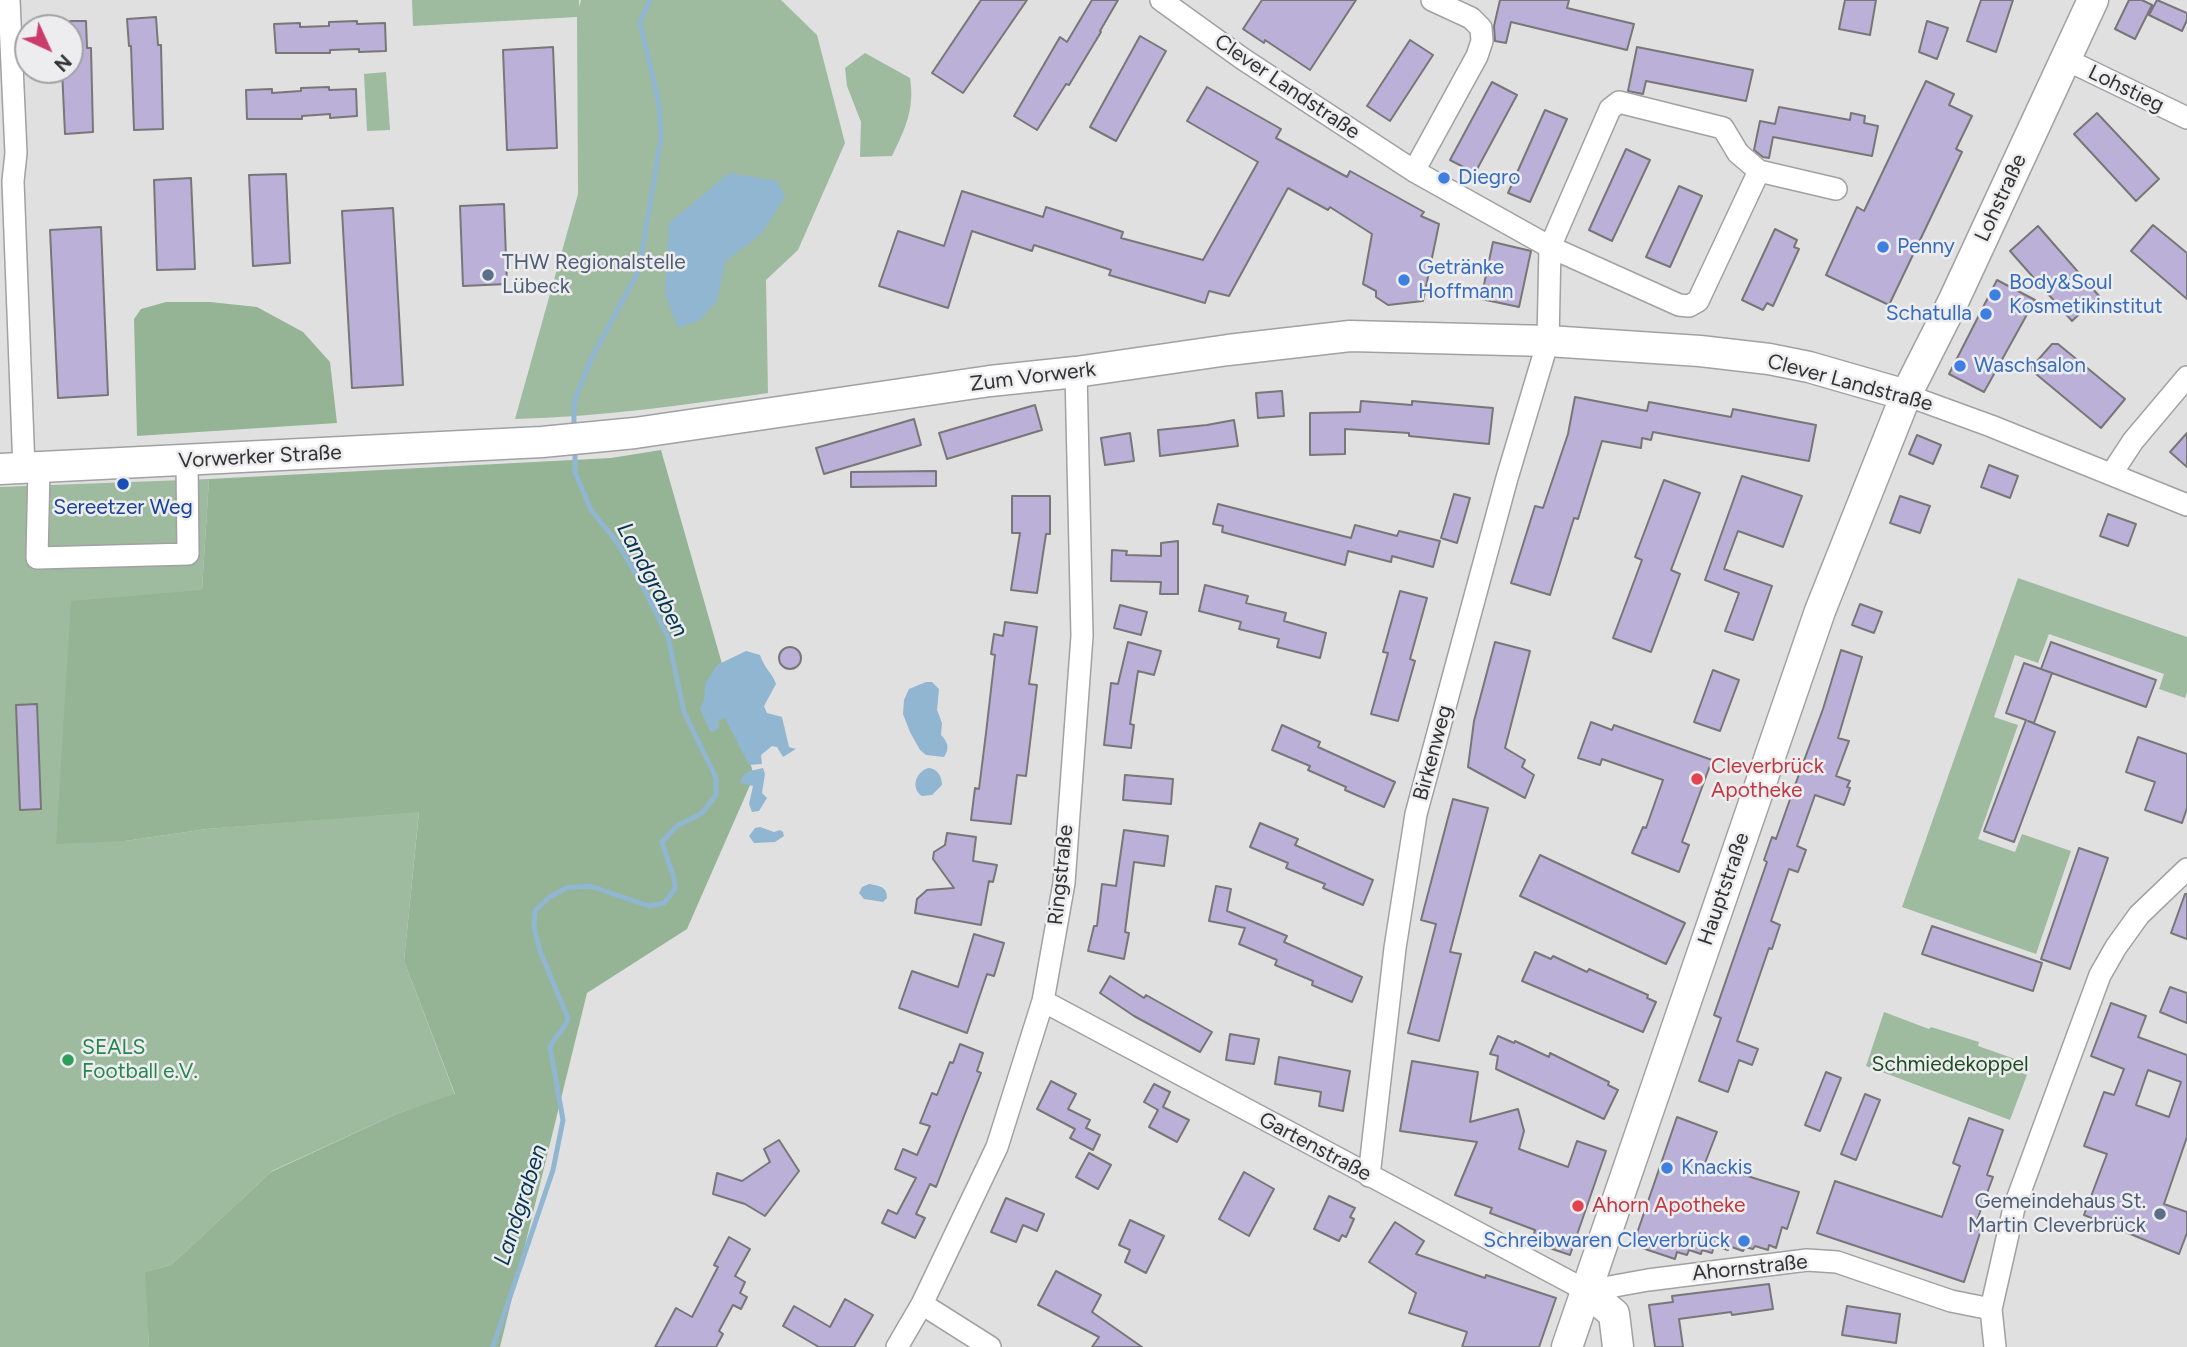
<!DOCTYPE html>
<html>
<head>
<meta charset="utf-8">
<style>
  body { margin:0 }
  #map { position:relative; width:2187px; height:1347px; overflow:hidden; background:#e0e0e1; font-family:Figtree,sans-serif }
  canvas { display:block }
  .north { position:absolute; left:14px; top:14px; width:70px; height:70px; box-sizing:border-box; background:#ededef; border:2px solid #a3a3a4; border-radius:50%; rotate:135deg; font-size:19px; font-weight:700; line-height:28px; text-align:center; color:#333 }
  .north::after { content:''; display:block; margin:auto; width:24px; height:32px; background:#ca3d6b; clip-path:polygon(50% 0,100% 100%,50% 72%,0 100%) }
</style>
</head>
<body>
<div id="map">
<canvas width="2187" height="1347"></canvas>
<div class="north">N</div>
</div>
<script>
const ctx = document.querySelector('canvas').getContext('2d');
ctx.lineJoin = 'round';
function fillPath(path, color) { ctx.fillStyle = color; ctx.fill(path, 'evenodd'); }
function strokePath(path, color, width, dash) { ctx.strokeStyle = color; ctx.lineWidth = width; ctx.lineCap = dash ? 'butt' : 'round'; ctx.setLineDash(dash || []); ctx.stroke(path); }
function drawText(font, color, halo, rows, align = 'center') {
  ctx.font = font + ' Figtree,sans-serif'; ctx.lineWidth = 5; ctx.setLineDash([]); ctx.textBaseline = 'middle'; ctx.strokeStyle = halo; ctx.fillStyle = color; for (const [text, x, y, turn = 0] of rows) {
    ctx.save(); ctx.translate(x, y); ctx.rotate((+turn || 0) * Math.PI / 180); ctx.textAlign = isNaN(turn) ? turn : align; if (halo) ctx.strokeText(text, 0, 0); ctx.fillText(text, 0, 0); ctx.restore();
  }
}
fillPath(new Path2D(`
  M412,0H579V7L581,0H781L817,35L845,143L798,250L766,280L768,393C684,405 601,417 515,419L578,194L577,17L413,26Z
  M865,53L910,78C915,109 905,129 892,156L860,157L861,122L847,86L845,68Z
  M386,72L390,130L367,131L364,74Z
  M209,479L202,590L125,841L207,829L419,811L404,961L455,1095L396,1114L272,1171L171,1265L146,1272L149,1347H0V487Z
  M2018,578L2187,637V692L2185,698L2159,689L2164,674L2049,634L2038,663L2015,655L1994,717L2018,725L1978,839L2015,852L2022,834L2071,851L2036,954L1902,907Z
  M1884,1012L1929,1029L1931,1027L1979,1042L1978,1046L2015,1059L2011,1069L2027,1075L2010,1120L1866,1066Z`), '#9ebb9f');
fillPath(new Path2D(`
  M166,302H210L257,307L303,332L330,362L337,423L137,436L134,319L141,309Z
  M661,450L754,776L687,929L587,993L500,1347H149L145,1272L171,1265L271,1172L396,1114L455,1094L404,961L419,812L207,829L125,841L56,844L71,601L202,590L209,479L611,458Z`), '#94b495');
fillPath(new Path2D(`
  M729,173L777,181L785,197L761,234L725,262L717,301L700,320L678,328L665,294L669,223Z
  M746,651L760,655C764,668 773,674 776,684L764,706L767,713L782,717L789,747L796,749L783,757L777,747L772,746L761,755L762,764L749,765L725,718L718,721L719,727L714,732L710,731L700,709L704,700L705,684L717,665Z
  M926,682H932L939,689L937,710L942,723L941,735C948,742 950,748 944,757L926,755L920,750L910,732L903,714L904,700L909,689Z
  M763,768L765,774L762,793L767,798L759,811L752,812L749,804L753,786L740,783C743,770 752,771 763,768Z
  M928,768C937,768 942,776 942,785L932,795L922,796C910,788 916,772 928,768Z
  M760,827L774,832L780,830L783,832L784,836L775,842L754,843L749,836L755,828Z
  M869,884C879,886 887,886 887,898L883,902L864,899L859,893L862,887Z`), '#91b6d1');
strokePath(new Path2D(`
  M574,430V402L591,359L639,270L661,137L659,104L640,22L650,0
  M493,1347L553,1170L563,1120L550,1047C554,1035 566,1030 568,1018L540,951L534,927L535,911L548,898L566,888L590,886L649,906L664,903C667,899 673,893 675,888C677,881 664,852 662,842L677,826L702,813L716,795V778L684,712L668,637L641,583L617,542L591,510L575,472V447`), '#91b6d1', 5);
const building = new Path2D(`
  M981,0H1027L963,93L932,73Z
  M1092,0H1118L1100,31L1101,32L1069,85L1066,84L1037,130L1014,116L1060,37L1067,42Z
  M1262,0H1356L1310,70L1265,40L1264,43L1243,29Z
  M1500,0H1569L1567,8L1634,24L1627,50L1511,22L1506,43L1495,41L1494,26Z
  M1845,0H1876L1870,35L1839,29Z
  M1981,0H2013L1996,52L1967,41Z
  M2129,0H2142L2152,5L2135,39L2115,29Z
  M2157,0L2187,13V20L2182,31L2149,15Z
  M156,17L158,45H161L163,129L134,130L131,46H129L127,19Z
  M70,21H86L87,48H91L93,132L65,134L62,70H70Z
  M357,21V24L385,23L386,51L359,52V49L330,50V53H276L274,24L300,23V27L329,26V22Z
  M1927,21L1948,28L1937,59L1919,52Z
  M1140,36L1166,51L1116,141L1090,127Z
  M1410,40L1433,55L1390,121L1367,106Z
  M553,47L557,148L507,150L503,50Z
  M1637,47L1753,70L1746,101L1646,81L1643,94L1628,91Z
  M1926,81L1954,94L1949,105L1972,116L1956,149L1962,152L1889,305L1826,275L1857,207L1864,211Z
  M1492,82L1517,95L1475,173L1450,160Z
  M329,87V90L356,89L357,116L330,118V114L302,116V119H247L246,90L272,89V93L286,92L301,91V88Z
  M1207,87L1281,129L1276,138L1347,177L1350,171L1424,212L1421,216L1439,224L1423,301L1388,305L1376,297V291L1363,284L1372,234L1330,207L1328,210L1288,188L1229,296L1209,291L1205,303L1109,275L1111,270L1034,245L1032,251L972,231L948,308L879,286L898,231L944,246L962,191L1043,217L1046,207L1123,232L1121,238L1203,260L1258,162L1187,121Z
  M1779,107L1850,120L1851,113L1865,116L1864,123L1878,126L1872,156L1773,137L1769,158L1763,157L1754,150L1760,121L1775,124Z
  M1545,110L1567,119L1530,202L1508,193Z
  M2097,113L2159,179L2136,201L2074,134Z
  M1626,149L1650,160L1612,241L1589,230Z
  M286,174L290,263L253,266L249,175Z
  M191,178L195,269L157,270L154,180Z
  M1679,186L1702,196L1670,267L1646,257Z
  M504,204L507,284L463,286L460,206Z
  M393,208L403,385L352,388L342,211Z
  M2153,225L2187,253V299L2131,251Z
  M2038,226L2099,296L2072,321L2010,251Z
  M101,227L108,395L58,398L50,230Z
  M1775,229L1797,240L1794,247L1799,249L1773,306L1767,303L1763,310L1742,300Z
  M1493,242L1531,251L1519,307L1481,299Z
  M1997,280L2035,300L1984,392L1949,374Z
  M2052,344H2058L2125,399L2101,428L2030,369Z
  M1282,391L1284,416L1258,418L1256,393Z
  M1575,397L1647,411L1649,402L1731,417L1733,409L1816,425L1809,461L1653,432L1651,440L1642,438L1641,448L1602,441L1578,519L1574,518L1550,595L1511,583L1535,506L1543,508L1568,434Z
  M1361,401L1412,405V401L1493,408L1489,444L1409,436V433L1345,429V454L1310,455V413L1360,412Z
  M1035,405L1042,430L947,459L939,433Z
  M914,419L921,445L824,474L816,448Z
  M1234,420L1238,446L1160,456L1158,430L1207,425Z
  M1130,433L1134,461L1105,465L1101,438Z
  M2187,433V467L2170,452Z
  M1917,435L1941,445L1933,464L1909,454Z
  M1989,465L2018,476L2010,498L1981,487Z
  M936,471V486L851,487V472Z
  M1742,476L1802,496L1783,547L1738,531L1724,569L1772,586L1753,640L1725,631L1739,593L1705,580Z
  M1664,480L1700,493L1671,570L1680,574L1651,652L1613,638L1642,560L1635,557Z
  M1454,494L1470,498L1457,543L1441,538Z
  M1012,496H1050V534H1046L1037,593L1011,590L1020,533H1012Z
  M1900,496L1930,506L1920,533L1890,523Z
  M1218,504L1351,538L1355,525L1397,536L1399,531L1440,541L1433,567L1392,556L1391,562L1348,551L1345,565L1222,532L1223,526L1213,524Z
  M2108,514L2136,524L2128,546L2100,536Z
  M1178,541V594H1160L1161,582L1111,581L1112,550L1127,551L1126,555L1161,556V543Z
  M1205,585L1248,596L1246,603L1286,613L1284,621L1326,633L1320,658L1277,647L1279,639L1239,629L1241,622L1199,611Z
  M1400,591L1427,598L1410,659L1415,661L1398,721L1371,714L1388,653L1383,652Z
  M1860,604L1882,612L1874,633L1852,625Z
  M1120,605L1147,612L1141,635L1114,628Z
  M1005,622L1037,627L1029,684L1037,685L1026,776L1017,775L1011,824L971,820L975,788L979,789L986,733L995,655L991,654L994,634L1003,636Z
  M1128,642L1161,651L1154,675L1138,671L1130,724L1134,725L1131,748L1104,745L1111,683L1118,684Z
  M1495,642L1530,651L1505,748L1525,760L1522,767L1534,775L1525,798L1468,767L1474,721Z
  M2051,642L2156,680L2146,707L2041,669Z
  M779 658a11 11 0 1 1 22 0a11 11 0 1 1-22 0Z
  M1841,650L1862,657L1838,738L1849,741L1836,776L1850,781L1847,787L1850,788L1844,805L1815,795L1797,846L1806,850L1798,872L1789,869L1771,921L1780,925L1772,949L1769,948L1737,1041L1758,1049L1752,1065L1739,1060L1728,1092L1699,1081L1721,1018L1714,1015L1767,862L1764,860L1772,837L1776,839L1794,788L1823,709Z
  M2024,663L2052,673L2034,723L2028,721L2055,732L2014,842L1984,831L2026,720L2006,713Z
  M1713,670L1739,680L1720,731L1694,722Z
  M37,704L41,809L20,810L16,705Z
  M1591,722L1612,730L1614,725L1712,760L1682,842L1689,845L1679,872L1632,853L1643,827L1646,828L1663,780L1602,759L1600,765L1578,758Z
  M1282,725L1320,742L1318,747L1395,782L1384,807L1345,790L1346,787L1308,770L1310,766L1272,750Z
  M2138,737L2187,754V808L2182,823L2145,810L2155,782L2126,772Z
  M1125,775L1173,779L1171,804L1123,800Z
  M1453,799L1488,808L1450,952L1461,954L1439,1041L1408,1033L1436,924L1421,920Z
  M1260,823L1298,839L1295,845L1373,880L1363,905L1323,888L1325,884L1286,868L1288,863L1250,847Z
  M1124,830L1168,836L1164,866L1134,862L1125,932L1129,933L1124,959L1088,951L1094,926H1097L1102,884L1116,886Z
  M947,833L976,837L973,861L997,865L993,882L989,881L981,925L915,913L917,899L927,890L954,888L933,859L934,852L945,845Z
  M2079,848L2108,858L2070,969L2041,959Z
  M1540,855L1685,923L1666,964L1520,896Z
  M1216,886L1231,889L1227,911L1287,936L1284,942L1362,977L1352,1002L1312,985L1313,981L1275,965L1277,960L1239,944L1245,928L1209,921Z
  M2185,894H2187V939L2171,933Z
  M1932,926L2042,963L2033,991L1922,954Z
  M974,934L1004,943L994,976L987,974L967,1033L899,1008L912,971L958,987Z
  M1535,952L1551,959L1553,956L1587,972L1589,969L1648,995L1647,998L1656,1002L1643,1032L1522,981Z
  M1110,976L1144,998L1146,995L1212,1032L1200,1052L1134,1016L1100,993Z
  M2170,987L2187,993V1023L2160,1012Z
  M2111,1003L2146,1016L2138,1037L2187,1055V1137L2164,1204L2187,1212V1233L2179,1254L2084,1215L2107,1154L2084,1146L2104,1092L2114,1095L2124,1069L2091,1056ZM2148,1070L2181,1082L2169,1117L2136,1105Z
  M1230,1034L1259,1039L1254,1064L1226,1060Z
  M1498,1036L1514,1043L1515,1041L1549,1057L1550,1053L1609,1082L1608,1085L1618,1090L1604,1119L1496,1069L1498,1056L1490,1054Z
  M960,1044L983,1053L977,1071L981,1073L936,1187L930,1184L916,1214L925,1218L915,1238L882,1223L888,1210L897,1214L916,1178L895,1169L903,1149L917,1155L930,1126L920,1123L932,1093L937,1095L950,1062L953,1063Z
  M1279,1057L1350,1071L1343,1111L1319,1106L1321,1092L1275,1084Z
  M1412,1061L1478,1072L1470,1122L1518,1109L1524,1131L1519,1149L1568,1167L1577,1141L1606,1151L1570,1255L1532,1242L1535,1230L1490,1213L1492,1208L1455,1195L1477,1142L1400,1131Z
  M1826,1072L1841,1078L1820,1131L1805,1125Z
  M1051,1081L1076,1094L1068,1109L1090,1120L1086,1128L1100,1135L1093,1150L1070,1138L1075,1129L1037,1109Z
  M1154,1084L1170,1092L1163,1107L1189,1120L1177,1142L1149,1127L1158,1110L1144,1102Z
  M1865,1094L1880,1100L1856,1160L1841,1154Z
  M1677,1117L1717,1132L1705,1163L1799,1192L1787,1229L1782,1227L1776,1248L1769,1245L1768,1250L1755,1246L1753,1249L1745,1247L1743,1251L1729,1246L1728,1250L1714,1246L1712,1253L1702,1250L1701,1254L1689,1250L1687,1255L1677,1252L1675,1259L1633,1245Z
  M1969,1118L2003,1130L1987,1175L1993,1177L1974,1228L1981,1230L1964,1282L1817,1233L1835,1181L1942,1217L1960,1166L1953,1163Z
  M779,1140L799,1171L765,1216L745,1204L713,1194L717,1173L742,1181L770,1162L764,1149Z
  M1089,1153L1111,1165L1098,1189L1076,1177Z
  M1244,1172L1274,1189L1249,1236L1219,1219Z
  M1329,1196L1355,1208L1350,1217L1354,1219L1346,1237L1342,1235L1339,1241L1314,1229Z
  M1006,1198L1044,1214L1037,1231L1023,1225L1016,1242L991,1232Z
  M1130,1220L1164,1236L1146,1273L1125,1262L1130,1250L1119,1245Z
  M1395,1222L1424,1241L1416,1254L1485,1278L1486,1275L1556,1298L1539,1347H1462L1467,1332L1409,1313L1416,1293L1369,1262Z
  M729,1237L750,1249L735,1276L745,1282L740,1293L747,1297L741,1309L733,1305L719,1331L723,1334L716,1347H655L676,1308L692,1317L718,1267L714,1265Z
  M1056,1271L1101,1295L1092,1312L1142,1347H1092L1099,1337L1038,1305Z
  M1769,1284L1773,1309L1732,1315L1731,1312L1679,1319L1683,1347H1655L1649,1305L1673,1302L1672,1296Z
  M845,1299L873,1315L854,1347H819L783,1326L794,1306L830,1327Z
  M1847,1306L1900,1314L1896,1343L1842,1335Z`);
fillPath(building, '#bbb1d8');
strokePath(building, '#777778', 2);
const street = new Path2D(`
  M9,0L16,153L13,181L24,469
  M1161,0L1243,59L1414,171L1550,247L1548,341L1507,478L1416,814L1395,948L1369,1176
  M2065,59L2187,118
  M1414,171L1477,56L1482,41L1481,28L1471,18L1432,0
  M1759,171L1738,153L1723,128L1619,102L1610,109L1550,247L1679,305L1689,306L1698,301L1759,171L1836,189
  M1906,395L1991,426L2187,505
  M39,468L37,558L188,554L187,461
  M2112,473L2133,441L2187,377
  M1043,1001L1587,1291L1648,1280L1807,1260L1837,1262L1951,1301L1991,1309
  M922,1304L990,1347
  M897,1347L922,1304L997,1147L1043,1001L1064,883L1082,636L1076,372
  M1995,1347L1991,1309L2014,1208L2100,975L2116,947L2139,915L2187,869`);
const secondary = new Path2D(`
  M0,469L542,442L635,433L990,381L1076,372L1228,350L1350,336L1548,341L1700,351L1769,359L1809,367L1906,395
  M1587,1291L1614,1314L1618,1347
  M1567,1347L1820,611L1906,395L1953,302L2093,0`);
strokePath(street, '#a1a1a3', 24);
strokePath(secondary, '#a1a1a3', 33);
strokePath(street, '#fff', 21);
strokePath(secondary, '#fff', 30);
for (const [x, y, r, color] of [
  [1444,178,7,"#3f7fe0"],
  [1883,247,7,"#3f7fe0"],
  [488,275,7,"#5c6f8a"],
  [1404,280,7,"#3f7fe0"],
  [1995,295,7,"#3f7fe0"],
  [1986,314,7,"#3f7fe0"],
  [1960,366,7,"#3f7fe0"],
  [123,484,7,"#1a4fb4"],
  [1697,779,7,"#e0444e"],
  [68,1060,7,"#2e9e5b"],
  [1667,1168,7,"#3f7fe0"],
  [1578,1206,7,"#e0444e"],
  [2160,1214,7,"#5c6f8a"],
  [1744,1241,7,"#3f7fe0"]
]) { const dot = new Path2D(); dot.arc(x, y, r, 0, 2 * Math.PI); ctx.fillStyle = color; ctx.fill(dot); strokePath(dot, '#ededef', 2.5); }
drawText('21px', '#333', '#ededef', [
  ["Clever Landstraße",1287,87,34],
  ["Lohstieg",2126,89,26],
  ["Lohstraße",2001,198,-65],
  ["Zum Vorwerk",1033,377,-7],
  ["Clever Landstraße",1850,383,15],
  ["Vorwerker Straße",260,457,-3],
  ["Birkenweg",1433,753,-75],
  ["Ringstraße",1061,875,-84],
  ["Hauptstraße",1724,889,-71],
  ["Gartenstraße",1315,1147,28],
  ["Ahornstraße",1750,1268,-6]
]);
drawText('21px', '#366cbe', '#ededef', [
  ["Diegro",1458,178],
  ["Penny",1897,247],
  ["Getränke",1418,268],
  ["Hoffmann",1418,292],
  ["Body&Soul",2009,283],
  ["Kosmetikinstitut",2009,307],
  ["Schatulla",1972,314,"right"],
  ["Waschsalon",1974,366],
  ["Knackis",1681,1168],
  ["Schreibwaren Cleverbrück",1730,1241,"right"]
], 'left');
drawText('21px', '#4e5e75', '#ededef', [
  ["THW Regionalstelle",502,263],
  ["Lübeck",502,287],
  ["Gemeindehaus St.",2146,1202,"right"],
  ["Martin Cleverbrück",2146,1226,"right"]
], 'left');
drawText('21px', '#164399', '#ededef', [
  ["Sereetzer Weg",123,508]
]);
drawText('21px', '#be3a42', '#ededef', [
  ["Cleverbrück",1711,767],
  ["Apotheke",1711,791],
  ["Ahorn Apotheke",1592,1206]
], 'left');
drawText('21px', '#27864d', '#ededef', [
  ["SEALS",82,1048],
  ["Football e.V.",82,1072]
], 'left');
drawText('21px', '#1e4d23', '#ededef', [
  ["Schmiedekoppel",1950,1065]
]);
drawText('italic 23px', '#043550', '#ededef', [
  ["Landgraben",652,580,62],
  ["Landgraben",521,1205,-72]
]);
</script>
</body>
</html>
